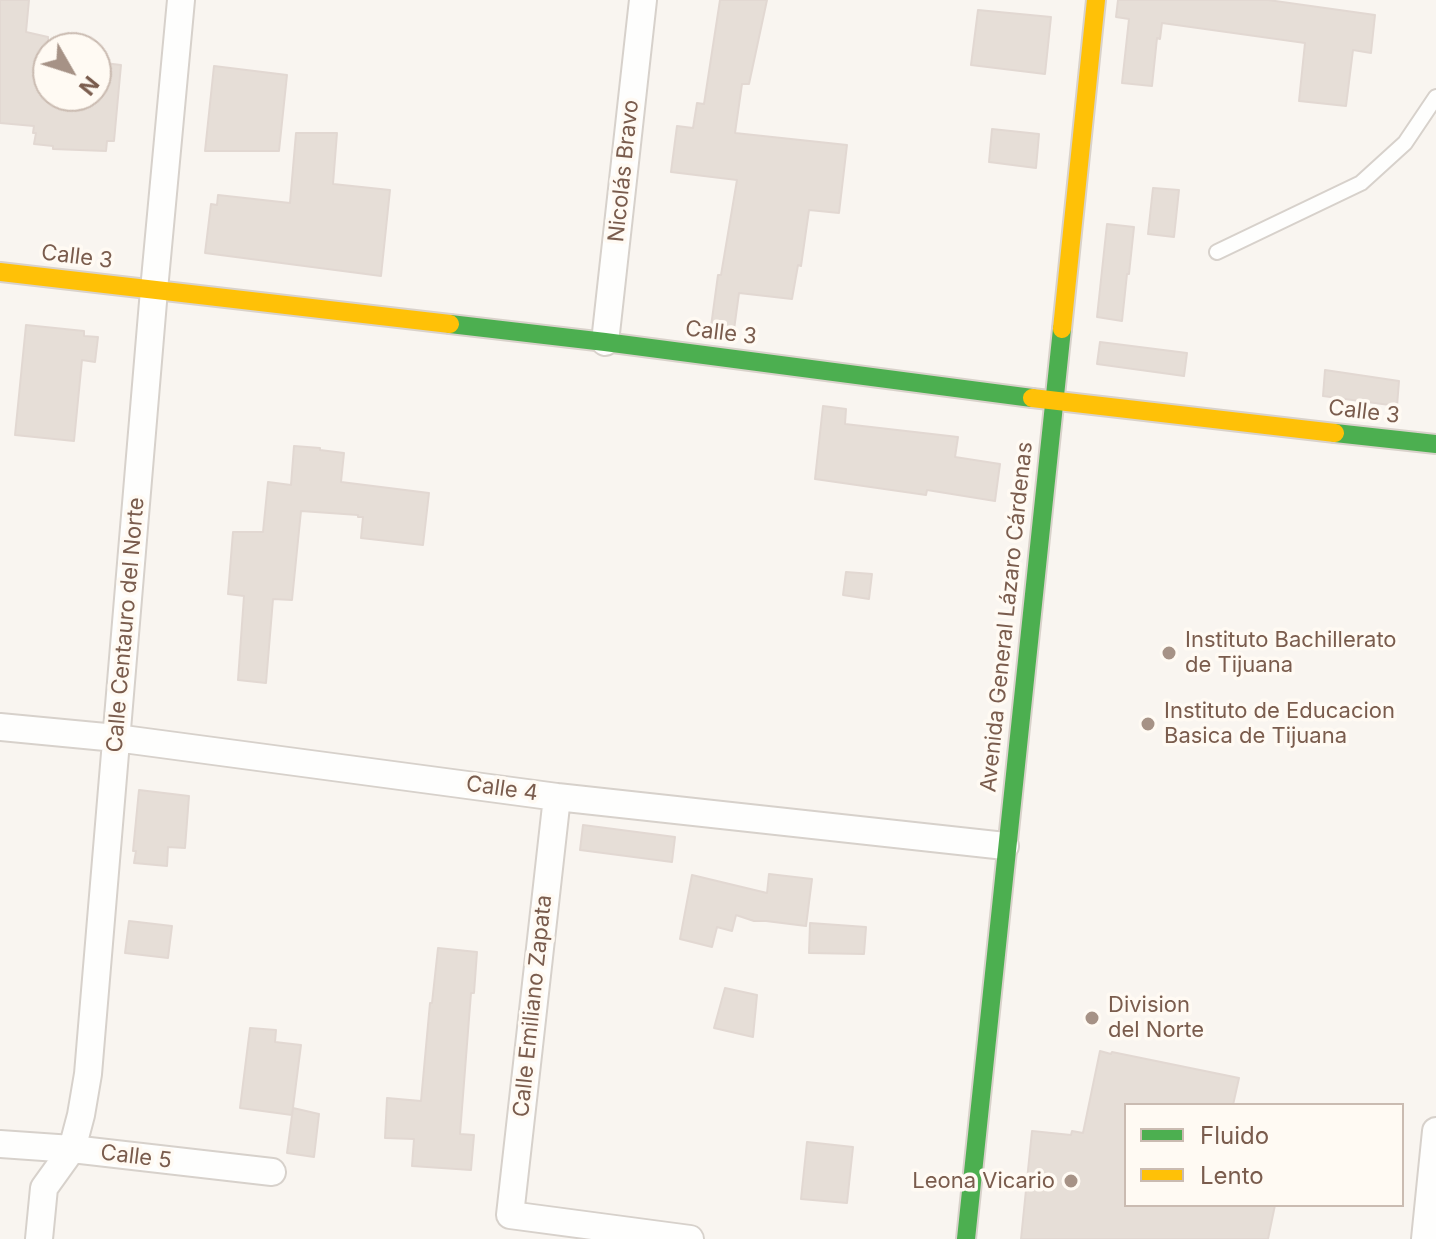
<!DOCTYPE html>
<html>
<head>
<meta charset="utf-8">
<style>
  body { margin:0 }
  #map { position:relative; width:1436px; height:1239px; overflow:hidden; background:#f9f5f0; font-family:Inter,sans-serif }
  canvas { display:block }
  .legend { position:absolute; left:1124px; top:1103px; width:280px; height:104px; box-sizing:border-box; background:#fffaf3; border:2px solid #cabbb1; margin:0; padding:10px 14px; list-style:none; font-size:24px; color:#7a5c4d }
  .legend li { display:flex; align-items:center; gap:16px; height:40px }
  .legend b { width:40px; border:2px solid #cabbb1 }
  .north { position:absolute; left:32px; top:32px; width:80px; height:80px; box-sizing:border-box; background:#fffaf3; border:2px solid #cabbb1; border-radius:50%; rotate:129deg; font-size:22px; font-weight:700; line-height:32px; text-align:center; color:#7a5c4d }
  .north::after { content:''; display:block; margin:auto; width:28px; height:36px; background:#a69286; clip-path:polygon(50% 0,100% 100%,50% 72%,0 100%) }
</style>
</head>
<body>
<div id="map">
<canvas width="1436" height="1239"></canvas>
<ul class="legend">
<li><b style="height:10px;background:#4caf50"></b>Fluido</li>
<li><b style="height:10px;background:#ffc107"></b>Lento</li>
</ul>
<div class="north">N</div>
</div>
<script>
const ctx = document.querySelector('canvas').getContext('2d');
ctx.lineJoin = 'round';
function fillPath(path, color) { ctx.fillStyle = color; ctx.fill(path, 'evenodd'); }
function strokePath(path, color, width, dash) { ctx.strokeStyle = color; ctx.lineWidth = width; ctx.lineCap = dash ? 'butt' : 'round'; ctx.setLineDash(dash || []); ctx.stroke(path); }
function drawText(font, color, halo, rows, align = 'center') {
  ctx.font = font + ' Inter,sans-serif'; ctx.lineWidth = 7; ctx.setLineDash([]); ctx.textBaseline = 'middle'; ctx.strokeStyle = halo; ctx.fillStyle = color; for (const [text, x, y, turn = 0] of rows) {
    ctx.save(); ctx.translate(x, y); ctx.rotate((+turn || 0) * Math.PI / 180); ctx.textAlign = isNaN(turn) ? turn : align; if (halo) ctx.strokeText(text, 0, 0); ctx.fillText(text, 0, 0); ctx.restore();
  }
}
const building = new Path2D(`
  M0,0H29L26,32L48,37V96H96V62L121,65L114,141H107L106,151L53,149V146L34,144L36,133H33L34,126L0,123Z
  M720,0H767L749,84H742L735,133L847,145L839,213L809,210L801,266L798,265L792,299L739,293L733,337L710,334L718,275H721L737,180L671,172L677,126L693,128L697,103L704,104Z
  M1118,0H1268L1375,15L1371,53L1353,50L1346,106L1299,101L1305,43L1162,23L1160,39L1157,38L1152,86L1122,83L1129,19L1116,17Z
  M978,10L1051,17L1045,74L971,65Z
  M214,66L287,75L279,151H205Z
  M992,129L1039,134L1036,168L989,162Z
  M296,133H337L333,184L390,190L381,276L205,253L211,204L217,205L218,195L290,203Z
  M1153,188L1179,190L1174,237L1148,234Z
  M1107,224L1134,227L1129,274H1127L1122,321L1097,317Z
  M26,325L84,331V336L98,337L95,362L82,360L74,441L15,435Z
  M1100,342L1187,353L1184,376L1097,364Z
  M1325,370L1399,381L1397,406L1323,396Z
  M823,406L846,409L845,424L958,437L955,457L1000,464L995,501L927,490L926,495L815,479Z
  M294,446L320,448V450L344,453L341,482L429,493L423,545L361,538L363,517H358V515L301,511L292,600L273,599L266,683L238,680L244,596L228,594L233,532H263L268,482L291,485Z
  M846,572L872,574L869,599L843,595Z
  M139,790L189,796L185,848L168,847L167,866L134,863L136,851H133Z
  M583,825L675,837L672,862L580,850Z
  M769,874L812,879L806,926L766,921H754L736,915L732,931L717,927L712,947L680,939L692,875L767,893Z
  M129,921L172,926L168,958L125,953Z
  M810,923L866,927L864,954L809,953Z
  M438,948L477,952L474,993H471L460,1134L474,1135L471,1170L412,1166L414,1139L385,1138L387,1098L421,1101L430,1003H432Z
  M725,988L757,995L753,1037L714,1028Z
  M250,1028L276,1030L275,1042L301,1045L292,1115L240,1108Z
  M1100,1051L1111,1054L1112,1052L1239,1078L1233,1105H1126V1205H1275L1268,1239H1021L1032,1131L1071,1135L1072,1131L1083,1133Z
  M293,1108L319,1114L314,1157L287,1153Z
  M807,1142L853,1147L847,1203L801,1199Z`);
fillPath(building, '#e6ded7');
strokePath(building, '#e2d8d2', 2);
const lane = new Path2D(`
  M1217,252L1361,183L1405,143L1436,97`);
const street = new Path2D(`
  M605,342L643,0
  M0,727L116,738L557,797L1005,846
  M557,797L510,1215L690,1239
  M0,1144L72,1149L272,1172
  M39,1239L44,1188L72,1149L81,1115L88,1074L154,290L181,0
  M1425,1239L1436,1131`);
const fast = new Path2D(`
  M450,324L605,342L1032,398
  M1335,433L1436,444
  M966,1239L1062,329`);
const slow = new Path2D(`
  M0,272L450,324
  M1062,329L1096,0
  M1032,398L1335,433`);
strokePath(lane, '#d7d1cb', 18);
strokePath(street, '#d7d1cb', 30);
strokePath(fast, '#d9d2cb', 22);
strokePath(slow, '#d9d2cb', 22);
strokePath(lane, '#fefefd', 14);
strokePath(street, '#fefefd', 26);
strokePath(fast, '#4caf50', 18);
strokePath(slow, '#ffc107', 18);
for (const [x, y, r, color] of [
  [1169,653,8,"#a69286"],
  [1148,724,8,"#a69286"],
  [1092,1018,8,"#a69286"],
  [1071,1181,8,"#a69286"]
]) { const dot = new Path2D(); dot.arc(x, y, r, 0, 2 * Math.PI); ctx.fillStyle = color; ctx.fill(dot); strokePath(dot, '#fffaf3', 3); }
drawText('22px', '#7a5c4d', '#fffaf3', [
  ["Nicolás Bravo",624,171,-84],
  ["Calle 3",77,257,7],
  ["Calle 3",721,333,7],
  ["Calle 3",1364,412,7],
  ["Avenida General Lázaro Cárdenas",1007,617,-84],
  ["Calle Centauro del Norte",126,625,-85],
  ["Calle 4",502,789,8],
  ["Calle Emiliano Zapata",533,1006,-84],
  ["Calle 5",136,1157,7]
]);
drawText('22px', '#7a5c4d', '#fffaf3', [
  ["Instituto Bachillerato",1185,640],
  ["de Tijuana",1185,665],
  ["Instituto de Educacion",1164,711],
  ["Basica de Tijuana",1164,736],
  ["Division",1108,1005],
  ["del Norte",1108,1030],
  ["Leona Vicario",1055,1181,"right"]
], 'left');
</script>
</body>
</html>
